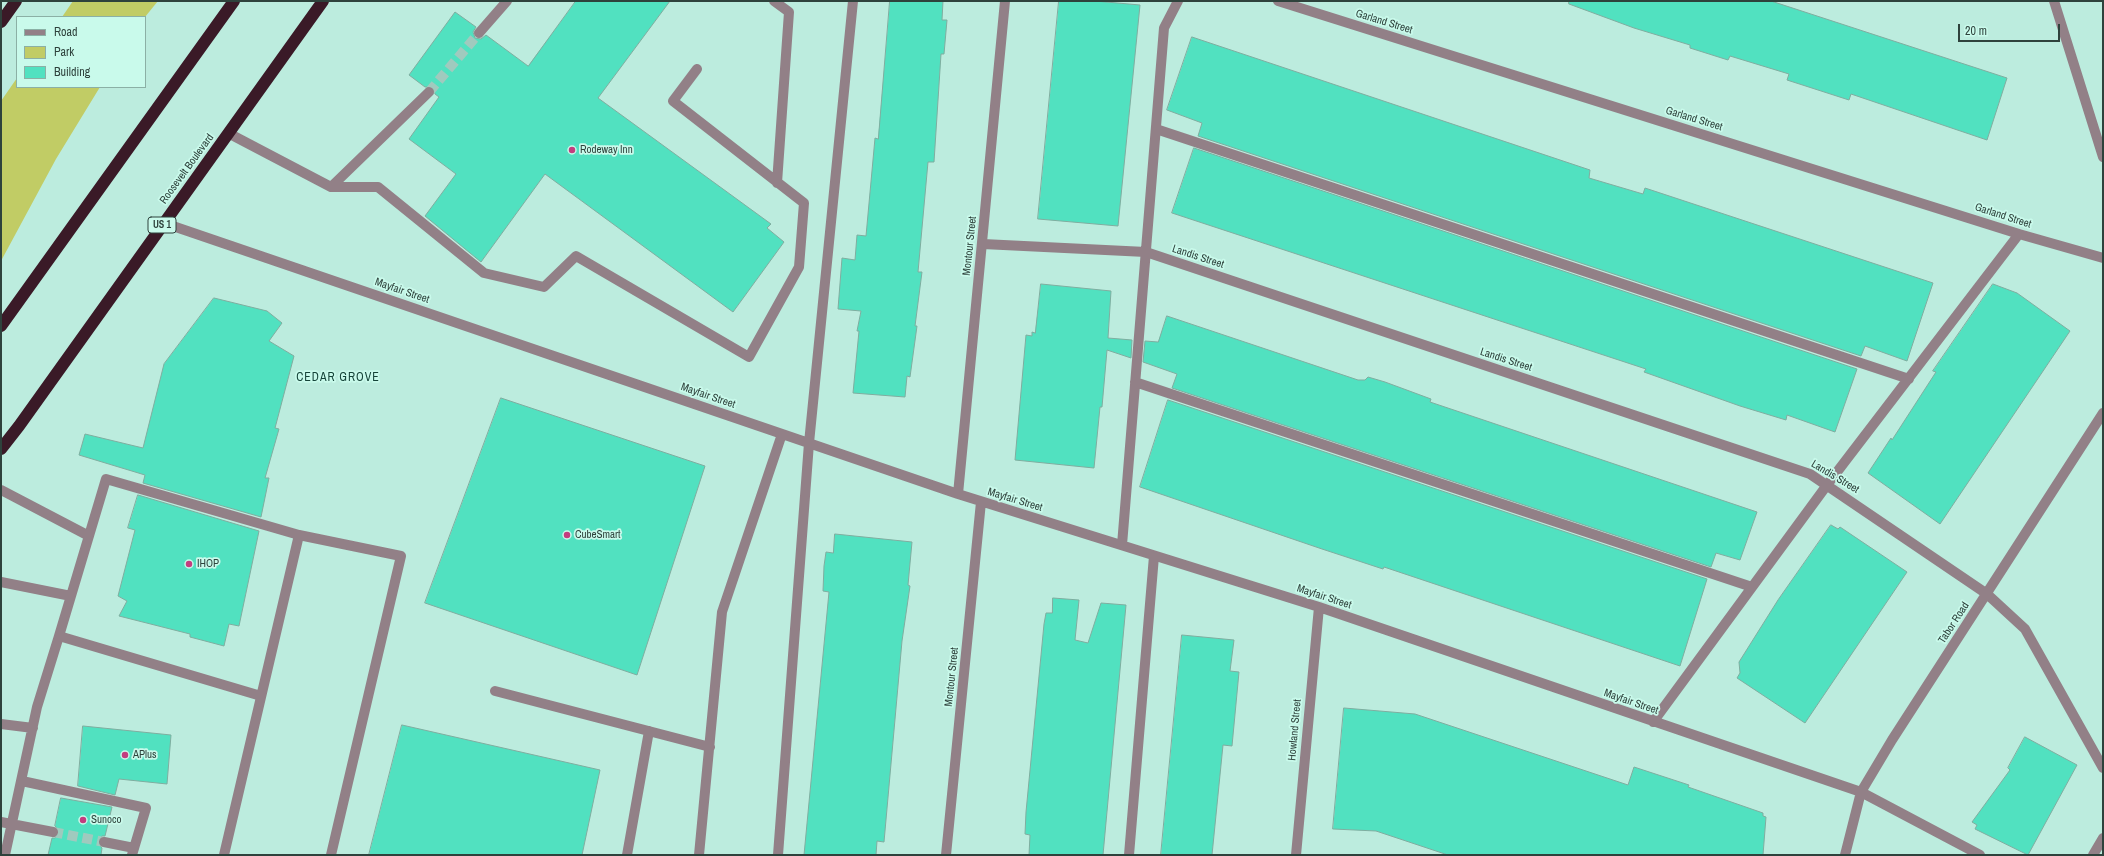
<!DOCTYPE html>
<html>
<head>
<meta charset="utf-8">
<style>
  body { margin:0 }
  #map { position:relative; width:2104px; height:856px; overflow:hidden; background:#bcecde; font-family:"Archivo Narrow",sans-serif }
  canvas { display:block }
  .frame { position:absolute; inset:0; border:2px solid #2e423c; pointer-events:none }
  .legend { position:absolute; left:16px; top:16px; width:130px; height:72px; box-sizing:border-box; background:#c9faeb; border:1px solid #8bb0a5; margin:0; padding:5px 7px; list-style:none; font-size:12px; color:#2e423c }
  .legend li { display:flex; align-items:center; gap:8px; height:20px }
  .legend b { width:20px; border:1px solid #8bb0a5 }
  .scale { position:absolute; left:1958px; top:24px; width:102px; height:18px; box-sizing:border-box; border:2px solid #2e423c; border-top:0; padding-left:5px; font-size:12px; line-height:14px; white-space:nowrap; color:#2e423c; -webkit-text-stroke:3px #c9faeb; paint-order:stroke }
</style>
</head>
<body>
<div id="map">
<canvas width="2104" height="856"></canvas>
<div class="frame"></div>
<ul class="legend">
<li><b style="height:5px;background:#928087"></b>Road</li>
<li><b style="height:11px;background:#c1cc65"></b>Park</li>
<li><b style="height:11px;background:#51e1c0"></b>Building</li>
</ul>
<div class="scale">20 m</div>
</div>
<script>
const ctx = document.querySelector('canvas').getContext('2d');
ctx.lineJoin = 'round';
function fillPath(path, color) { ctx.fillStyle = color; ctx.fill(path, 'evenodd'); }
function strokePath(path, color, width, dash) { ctx.strokeStyle = color; ctx.lineWidth = width; ctx.lineCap = dash ? 'butt' : 'round'; ctx.setLineDash(dash || []); ctx.stroke(path); }
function drawText(font, color, halo, rows, align = 'center') {
  ctx.font = font + ' "Archivo Narrow",sans-serif'; ctx.lineWidth = 3.5; ctx.setLineDash([]); ctx.textBaseline = 'middle'; ctx.strokeStyle = halo; ctx.fillStyle = color; for (const [text, x, y, turn = 0] of rows) {
    ctx.save(); ctx.translate(x, y); ctx.rotate((+turn || 0) * Math.PI / 180); ctx.textAlign = isNaN(turn) ? turn : align; if (halo) ctx.strokeText(text, 0, 0); ctx.fillText(text, 0, 0); ctx.restore();
  }
}
fillPath(new Path2D(`
  M73,1H158L145,17H62Z
  M17,78V87H100L56,159L1,261V101Z`), '#c1cc65');
const building = new Path2D(`
  M576,1H670L598,98L771,224L767,228L784,242L733,312L545,174L481,262L425,216L456,174L409,139L439,97L435,94L433,87H425L409,75L455,12L476,27L473,32L475,38L481,39L486,35L528,66Z
  M890,1H943L942,20H947L944,54H941L934,162H928L918,272H922L915,326H917L910,377L907,376L905,397L853,393L859,331H857L861,311L838,309L842,258L855,260L857,235L866,236L875,138L878,139Z
  M1059,1H1095L1140,5L1118,226L1038,219Z
  M1569,1H1771L2007,78L1987,140L1851,94L1849,100L1787,80L1789,74L1730,56L1728,60L1690,48V45L1634,28L1569,4Z
  M1192,37L1590,170L1589,178L1643,194L1645,188L1933,283L1907,361L1865,346L1861,356L1198,136L1202,123L1167,110Z
  M1194,148L1857,369L1835,432L1787,415L1786,420L1740,406L1644,372L1646,369L1172,213Z
  M1041,284L1111,291L1108,338L1132,340L1131,358L1107,350L1102,407H1100L1094,468L1015,460L1026,335L1032,336V332L1035,333Z
  M1993,284L2017,293L2070,331L1940,524L1868,473L1891,438L1892,440L1936,372L1933,371Z
  M214,298L267,311L282,323L269,341L294,356L275,428L279,429L265,478H269L261,517L143,483L145,475L79,455L85,434L143,448L164,364Z
  M1167,316L1358,380H1365L1368,377L1385,382L1431,399L1430,402L1757,512L1740,560L1716,553L1711,567L1172,388L1177,374L1143,362L1145,341L1158,342Z
  M501,398L705,466L637,675L425,603Z
  M1168,400L1707,579L1680,666L1384,567L1383,569L1322,549L1140,487Z
  M138,495L259,531L239,626L229,624L224,646L190,637V634L119,616L127,601L118,596L135,530L128,528Z
  M1831,525L1838,529L1840,527L1907,572L1805,723L1737,678L1740,673L1739,662L1778,600Z
  M835,534L912,542L908,585L910,586L902,641L884,842L877,841L876,855H804L829,592L823,591L824,566L826,552L833,553Z
  M1053,598L1079,600L1075,640L1088,643L1101,603L1126,605L1103,855H1029L1030,835L1025,834L1026,812L1044,624L1046,613H1052Z
  M1182,635L1234,640L1230,671L1239,672L1232,746L1223,745L1212,855H1161Z
  M1344,708L1415,714L1628,785L1634,767L1689,785L1688,787L1763,813V816L1766,817L1763,855H1448L1376,831L1333,829Z
  M402,725L600,770L582,855H369Z
  M83,726L171,735L167,784L119,779L115,795L78,786Z
  M2025,737L2077,765L2028,855L1975,829L1977,825L1972,822L2010,770L2008,768Z
  M61,798L112,807L105,836H102L98,840V844L102,848L101,855H48L52,838H55L59,834V830L55,826Z`);
fillPath(building, '#51e1c0');
strokePath(building, '#7fad9f', 1);
strokePath(new Path2D(`
  M429,92L479,33
  M53,832L104,842`), '#a0cabe', 10, [10, 5]);
strokePath(new Path2D(`
  M774,1L789,12L777,183
  M1278,1L2019,234L2103,258
  M2054,1L2103,157
  M479,33L507,1
  M1156,129L1909,379
  M228,133L331,187H378L484,273L544,287L576,256L749,357L799,267L804,203L673,101L697,69
  M331,187L429,92
  M164,223L958,494L1319,607L1861,792L1980,855
  M983,244L1146,252L1810,474L1987,594L2025,629L2103,768
  M1135,382L1752,587
  M1,490L89,536
  M958,494L1005,1
  M1122,545L1164,28L1178,1
  M1,582L71,596
  M495,691L710,747
  M261,696L59,636L106,479L299,535
  M1653,722L1827,485L2019,234
  M1,724L33,728
  M22,781L146,808L132,855
  M1,822L53,832
  M104,842L134,848
  M5,855L37,707L59,636
  M224,855L299,535L401,556L331,855
  M627,855L649,731
  M699,855L722,612L782,434
  M778,855L809,443L853,1
  M946,855L981,502
  M1129,855L1154,556
  M1296,855L1319,607
  M1845,855L1861,792L1892,740L2103,413
  M2093,855L2103,838`), '#928087', 10);
strokePath(new Path2D(`
  M1,22L16,1
  M1,326L234,1
  M1,449L19,426L323,1`), '#3a1a27', 12);
for (const [x, y, r, color] of [
  [572,150,4,"#c33d7f"],
  [567,535,4,"#c33d7f"],
  [189,564,4,"#c33d7f"],
  [125,755,4,"#c33d7f"],
  [83,820,4,"#c33d7f"]
]) { const dot = new Path2D(); dot.arc(x, y, r, 0, 2 * Math.PI); ctx.fillStyle = color; ctx.fill(dot); strokePath(dot, '#c9faeb', 1.5); }
for (const [x, y, w] of [
  [162,225,28]
]) { const box = new Path2D(); box.roundRect(x - w / 2, y - 8, w, 16, 3); ctx.fillStyle = '#c9faeb'; ctx.fill(box); strokePath(box, '#2e423c', 1); }
drawText('bold 10px', '#2e423c', null, [
  ["US 1",162,225]
]);
drawText('11px', '#2e423c', '#c9faeb', [
  ["Garland Street",1384,22,17],
  ["Garland Street",1694,119,17],
  ["Roosevelt Boulevard",187,169,-54],
  ["Garland Street",2003,216,18],
  ["Montour Street",970,246,-84],
  ["Landis Street",1198,257,18],
  ["Mayfair Street",402,291,19],
  ["Landis Street",1506,360,18],
  ["Mayfair Street",708,396,19],
  ["Landis Street",1835,477,31],
  ["Mayfair Street",1015,500,17],
  ["Mayfair Street",1324,597,18],
  ["Tabor Road",1954,623,-57],
  ["Montour Street",952,677,-84],
  ["Mayfair Street",1631,702,19],
  ["Howland Street",1295,730,-85]
]);
drawText('11px', '#2e423c', '#c9faeb', [
  ["Rodeway Inn",580,150],
  ["CubeSmart",575,535],
  ["IHOP",197,564],
  ["APlus",133,755],
  ["Sunoco",91,820]
], 'left');
ctx.letterSpacing = '1px';
drawText('12px', '#154338', '#c9faeb', [
  ["CEDAR GROVE",338,378]
]);
ctx.letterSpacing = '0px';
</script>
</body>
</html>
